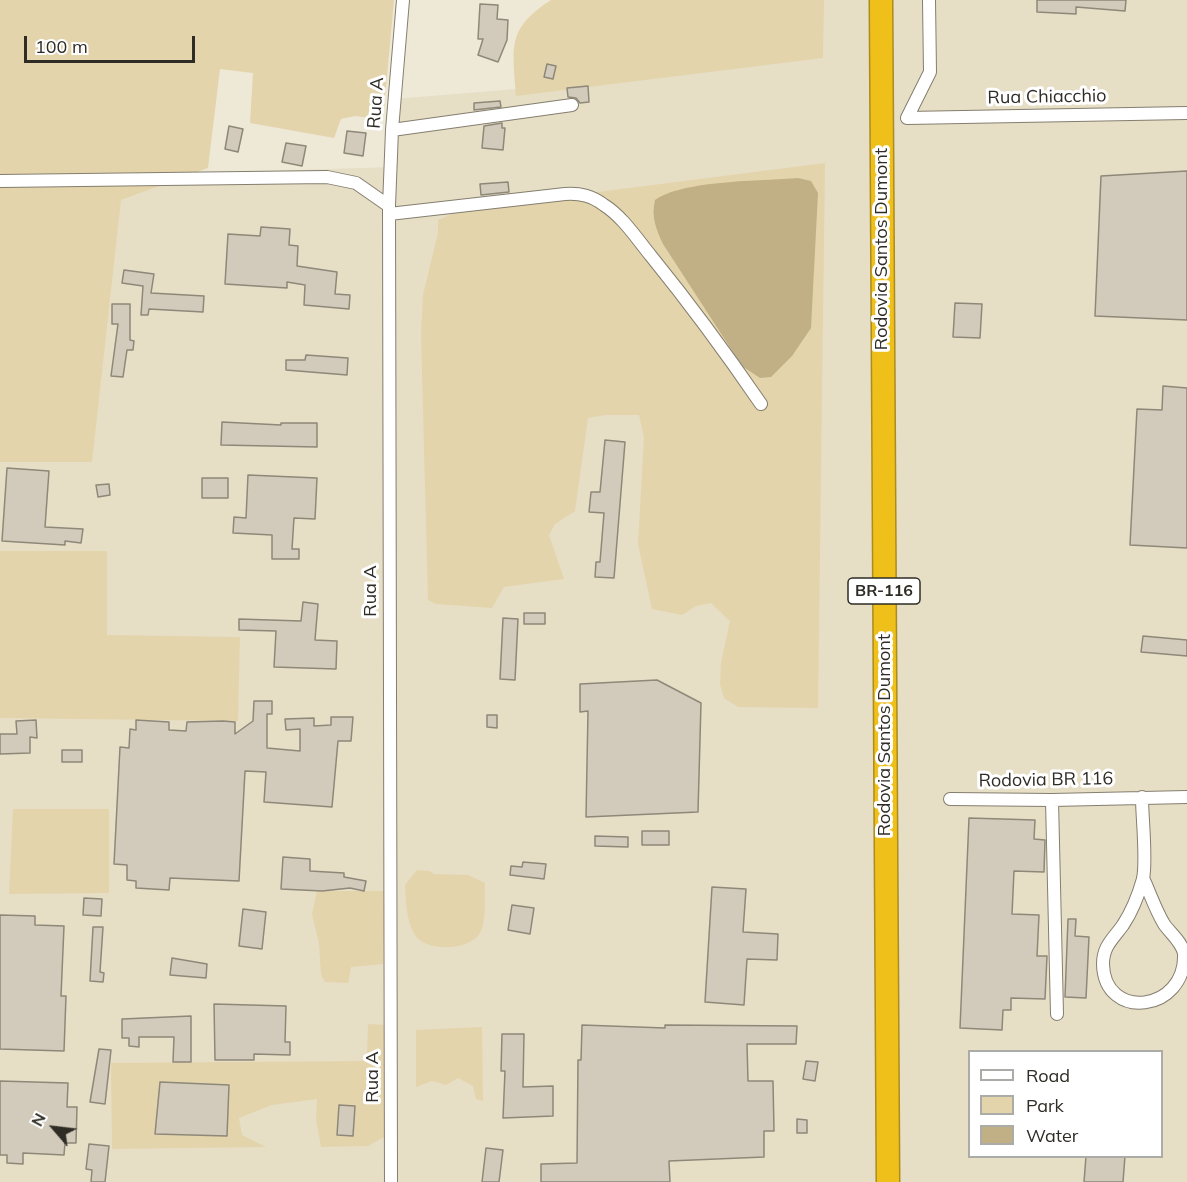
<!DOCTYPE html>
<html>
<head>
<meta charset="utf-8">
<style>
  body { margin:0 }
  #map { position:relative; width:1187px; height:1182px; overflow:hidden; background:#eee8d7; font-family:Mulish,sans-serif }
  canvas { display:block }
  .legend { position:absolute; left:968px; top:1050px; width:195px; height:108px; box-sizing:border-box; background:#fff; border:2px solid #ababa8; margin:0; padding:8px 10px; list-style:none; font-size:18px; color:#2e2c25 }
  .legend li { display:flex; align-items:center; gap:12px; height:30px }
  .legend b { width:30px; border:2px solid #ababa8 }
  .north { position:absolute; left:24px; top:1098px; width:60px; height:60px; -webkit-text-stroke:4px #fff; paint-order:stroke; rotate:298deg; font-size:16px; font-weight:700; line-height:24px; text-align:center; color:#2e2c25 }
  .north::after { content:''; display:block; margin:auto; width:21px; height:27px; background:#2e2c25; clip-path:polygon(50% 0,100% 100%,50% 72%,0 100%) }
  .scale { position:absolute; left:24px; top:36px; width:171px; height:27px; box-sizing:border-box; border:3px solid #2e2c25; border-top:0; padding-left:8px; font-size:18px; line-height:21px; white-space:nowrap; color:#2e2c25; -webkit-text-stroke:4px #fff; paint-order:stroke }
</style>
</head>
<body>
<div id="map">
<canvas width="1187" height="1182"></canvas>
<ul class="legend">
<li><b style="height:8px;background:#fff"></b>Road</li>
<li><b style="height:16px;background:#e4d4ac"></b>Park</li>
<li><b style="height:16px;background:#c1b085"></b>Water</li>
</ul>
<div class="north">N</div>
<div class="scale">100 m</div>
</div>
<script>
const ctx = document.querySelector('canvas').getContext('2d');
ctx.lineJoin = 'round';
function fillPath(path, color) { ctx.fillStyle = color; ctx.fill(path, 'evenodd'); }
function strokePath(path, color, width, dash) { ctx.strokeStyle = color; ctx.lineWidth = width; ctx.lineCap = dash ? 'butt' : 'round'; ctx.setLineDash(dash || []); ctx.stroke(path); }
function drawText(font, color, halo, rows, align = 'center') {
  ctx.font = font + ' Mulish,sans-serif'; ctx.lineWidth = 6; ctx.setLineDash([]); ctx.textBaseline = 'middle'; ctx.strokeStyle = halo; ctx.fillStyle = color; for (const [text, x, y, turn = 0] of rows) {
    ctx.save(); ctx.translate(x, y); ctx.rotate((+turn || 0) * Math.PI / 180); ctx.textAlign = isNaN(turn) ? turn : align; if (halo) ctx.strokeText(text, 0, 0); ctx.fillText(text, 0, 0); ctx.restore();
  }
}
fillPath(new Path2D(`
  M630,0H1187V1182H0V180L390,167L394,99L626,80ZM970,1052H1162V1156H970Z`), '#e7dec6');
fillPath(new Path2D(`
  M0,0H394L383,120L355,116L341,119L334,138L250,123L253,73L220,69L208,168L121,200L92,462H0Z
  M551,0H824L823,58L516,96C513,47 506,29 551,0Z
  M825,163L818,708L738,707L724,698L720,684L721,663L730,621L711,603L696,606L682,615L652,609L638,544L644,438L639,415H605L588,418L575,511L555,524L549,535L564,579L504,587L492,608L436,604L428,600L421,334L423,295L438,233V220L455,213L504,204Z
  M0,551H107V635L240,637L238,721L0,718Z
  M13,809H109V893L9,894Z
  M417,870L429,871L434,874L468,875L485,883C484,898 487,920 480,933C470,951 425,952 415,935C406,921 406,900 405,885Z
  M317,891H385L383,964L351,967L348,983L325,982L321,975L319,943L312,914Z
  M368,1024L386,1025L384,1137L368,1146L321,1147L316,1119L317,1099L272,1105L239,1118L242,1135L266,1147L112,1149L111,1063L362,1061L367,1055Z
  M482,1027L483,1101L476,1099L473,1086L458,1078L446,1085L432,1081L416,1087V1030Z`), '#e4d4ac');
fillPath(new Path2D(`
  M798,178L811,181L818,193L811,328L792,356L771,377L760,378L742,366L663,244C656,229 651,217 655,200C683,180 762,181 798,178Z`), '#c1b085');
const building = new Path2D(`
  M1037,0H1126L1125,11L1076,7V14L1037,12Z
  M480,4L498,5L497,19L508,20L507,40L498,62L478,55L483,39H478Z
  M547,64L556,66L553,79L544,77Z
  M588,86L589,102L580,103L576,98L568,97L567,88Z
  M500,101L501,107L474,110V103Z
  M502,123V128H505L503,150L482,148L484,126Z
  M229,126L243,129L238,152L225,149Z
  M347,131L366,133L363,156L344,153Z
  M286,143L306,146L302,166L282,162Z
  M1187,171V320L1095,316L1101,176Z
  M508,182L509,192L481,195L480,184Z
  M261,227L290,229L289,245L298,246L297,266L337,272L335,294L350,295L349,309L304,305L305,285L287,282V288L225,284L228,234L260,236Z
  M124,270L154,274L151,293L204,296L203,312L149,309L148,315H141L143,286L122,283Z
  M955,303L982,304L980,338L953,337Z
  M112,304H130V340L134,341L133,350H127L123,377L111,376L118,324H112Z
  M306,355L348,358L347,375L286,370V360H305Z
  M1163,386L1187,388V548L1130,545L1137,409L1162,410Z
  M222,422L281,425V423H317V447L221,445Z
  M605,440L625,442L614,578L595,577L596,562H600L604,513L589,512L591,492H600Z
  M7,468L49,471L45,527L83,529L81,543L65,541V545L2,541Z
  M248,475L317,478L315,519L294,518L292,549H299V559H272V535L233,533L234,517L246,518Z
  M202,478H228V498H202Z
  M109,484L110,495L98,497L96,485Z
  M303,602L318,604L315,640L337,641L336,669L274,667L276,631L239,630V619L301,621Z
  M524,613H545V624H524Z
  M503,618L518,619L515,680L500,679Z
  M1143,636L1187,640V656L1141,652Z
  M657,680L701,703L698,812L586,817L588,711L580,712V684Z
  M254,701H272V714H267V748L300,751V729L286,730L285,719L314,718V726L331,725V717H353L351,741H338L332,807L264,802L266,772L245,771L239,881L170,878L169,890L136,888V881L127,880V865L114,864L120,747L129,748L130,729L136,730V720L169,722V730L186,731L187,722L223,721L235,722V734L253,721Z
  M487,715H497V728L487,727Z
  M36,720L37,738L30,737V753L0,754V734H17L16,721Z
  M62,750H82V762H62Z
  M969,818L1035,820L1034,839L1045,840L1044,872L1014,871L1012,914L1039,915L1037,956H1047L1045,999L1011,998V1010H1003L1002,1030L960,1028Z
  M642,831H669V845H642Z
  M595,836L628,837V847L595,846Z
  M283,857L310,859V871L344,873V877L366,881L364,891L350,888L322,891L281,889Z
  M523,862L546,864L544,879L510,875L511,866L522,867Z
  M712,887L746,889L743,932L778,934L777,960L747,959L744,1005L705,1002Z
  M84,898L102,899L101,916L83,915Z
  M512,905L534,908L530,934L508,930Z
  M243,909L266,912L262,949L239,946Z
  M0,915L35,916V925L64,926L61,996H66L64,1051L0,1049Z
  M1068,919H1076L1075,936L1089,937L1086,998L1065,997Z
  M93,927H103L100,972L104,973L103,982L90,981Z
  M172,958L207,964L206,978L170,975Z
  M214,1004L286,1006L285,1042H290V1055L254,1054V1060H215Z
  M191,1016V1062H173L174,1037H139V1047L129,1046V1038H122V1019Z
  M582,1025L665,1028V1025L797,1026L796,1044H747L748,1081H773L774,1131H764V1157L669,1161L670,1182H541V1164L577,1163L578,1060H581Z
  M502,1034H524L523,1087L553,1086V1116L503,1118L505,1071H501Z
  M99,1049L111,1050L105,1104L90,1102Z
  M806,1061L818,1062L815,1081L803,1079Z
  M0,1081L68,1083L67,1107H77L76,1143H65L64,1155L23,1153V1164L7,1163V1155H0Z
  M160,1082L229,1085L227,1136L155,1134Z
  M339,1105L355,1106L353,1136L337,1135Z
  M797,1119L807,1120V1133H797Z
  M89,1144L109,1146L105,1182H91L92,1170L86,1169Z
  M486,1148L503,1150L499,1182H482Z
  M1086,1156H1125L1123,1182H1084Z`);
fillPath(building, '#d2cbbb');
strokePath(building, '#8e8879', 1.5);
const street = new Path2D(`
  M929,0L930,72L907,118L1187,113
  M392,130L572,105
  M0,181L327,177L356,183L389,206
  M389,214L565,194C581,193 592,196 604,205C623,217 637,239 651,256C690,304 726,353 761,404
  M1142,797C1142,819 1147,859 1143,879C1139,893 1131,913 1123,925C1113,939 1103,946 1103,964C1104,1022 1187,1012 1184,953C1181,941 1171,934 1164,924C1155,909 1150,893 1143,878
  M950,799L1052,800L1187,797
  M1052,800L1057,1014
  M391,1182L389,206L392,130L403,0`);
const highway = new Path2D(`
  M881,0L888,1182`);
strokePath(street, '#847e6f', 14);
strokePath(highway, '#ab8c1e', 25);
strokePath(street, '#fff', 12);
strokePath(highway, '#efbf1a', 22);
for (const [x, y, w] of [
  [884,591,72]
]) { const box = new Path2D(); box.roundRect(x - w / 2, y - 13, w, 26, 4.5); ctx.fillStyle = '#fff'; ctx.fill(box); strokePath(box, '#2e2c25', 1.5); }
drawText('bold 16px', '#2e2c25', null, [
  ["BR-116",884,591]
]);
drawText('18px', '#2e2c25', '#fff', [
  ["Rua Chiacchio",1047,97,-1],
  ["Rua A",376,103,-86],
  ["Rodovia Santos Dumont",882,249,-90],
  ["Rua A",371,591,-90],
  ["Rodovia Santos Dumont",885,735,-90],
  ["Rodovia BR 116",1046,780,-1],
  ["Rua A",373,1077,-90]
]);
</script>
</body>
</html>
